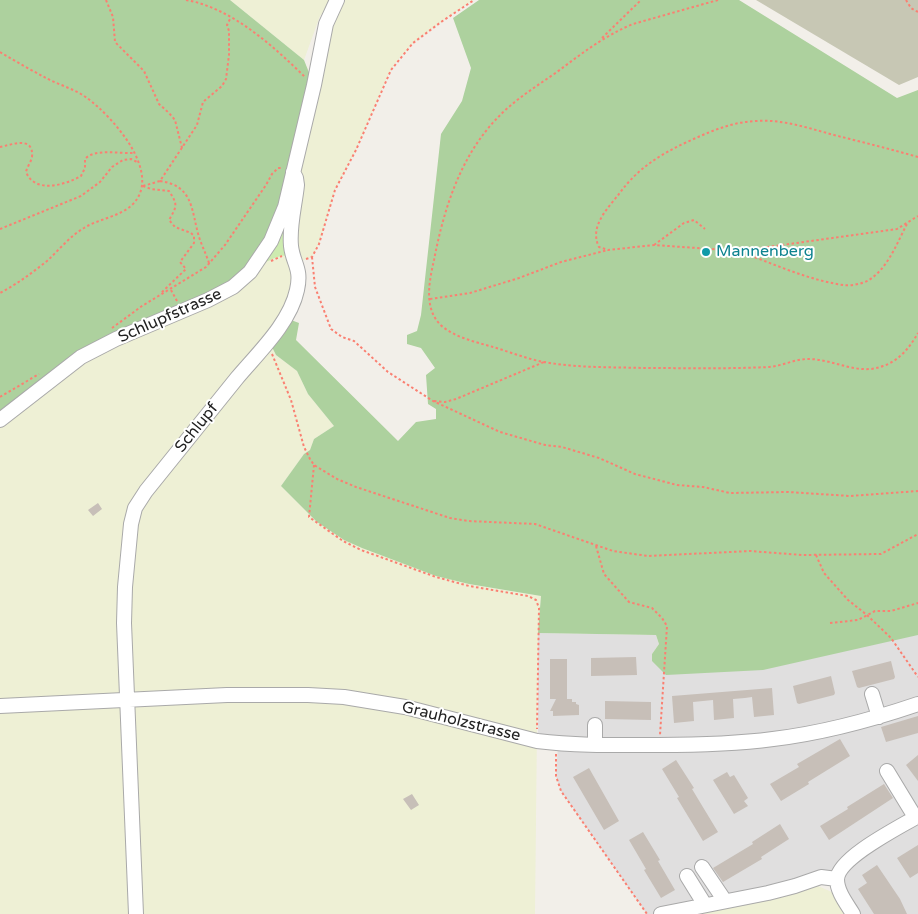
<!DOCTYPE html>
<html>
<head>
<meta charset="utf-8">
<style>
  body { margin:0 }
  canvas { display:block; background:#f2efe9 }
</style>
</head>
<body>
<canvas width="918" height="914"></canvas>
<script>
const ctx = document.querySelector('canvas').getContext('2d');
ctx.lineJoin = 'round';
function fillPath(path, color) { ctx.fillStyle = color; ctx.fill(path, 'evenodd'); }
function strokePath(path, color, width, dash) { ctx.strokeStyle = color; ctx.lineWidth = width; ctx.lineCap = dash ? 'butt' : 'round'; ctx.setLineDash(dash || []); ctx.stroke(path); }
function drawText(font, color, halo, rows, align = 'center') {
  ctx.font = font + ' "Varela Round",sans-serif'; ctx.lineWidth = 4; ctx.setLineDash([]); ctx.textBaseline = 'middle'; ctx.strokeStyle = halo; ctx.fillStyle = color; for (const [text, x, y, turn = 0] of rows) {
    ctx.save(); ctx.translate(x, y); ctx.rotate((+turn || 0) * Math.PI / 180); ctx.textAlign = isNaN(turn) ? turn : align; if (halo) ctx.strokeText(text, 0, 0); ctx.fillText(text, 0, 0); ctx.restore();
  }
}
fillPath(new Path2D(`
  M538,633L656,635L659,644L652,654L918,635V914H853L837,879L661,914H647L561,791L556,776L558,744L538,736Z`), '#e0dfdf');
fillPath(new Path2D(`
  M756,0H918V77L899,85Z`), '#c7c7b4');
fillPath(new Path2D(`
  M230,0H335L320,16L304,60Z
  M337,0H474L441,22L413,43L396,62L388,75L356,150L335,190L319,244L312,257L297,263L299,273L270,343L276,355L297,371L308,394L334,426L314,439L310,450L304,454L281,486L317,522L344,540L469,584L541,596L538,633L535,914H0V420L75,361L233,287Z
  M818,886L834,893L847,914H687Z`), '#eef0d5');
fillPath(new Path2D(`
  M287,211L291,256C279,253 267,262 256,267Z`), '#cdebb0');
fillPath(new Path2D(`
  M0,0H230L304,60L314,85L280,205L266,240L244,273L229,285L98,344L0,415Z
  M479,0H739L897,98L918,90V635L763,670L666,675L652,661V654L659,644L656,635L538,633L541,596L469,584L436,576L362,548L344,540L317,522L281,486L304,454L310,450L314,439L334,426L308,394L297,371L276,355L270,343L291,320L299,323L296,340L398,441L416,422L436,419V409L428,404L426,375L435,368L421,348L407,344V335L417,331L421,315L441,134L462,101L471,68L453,18Z`), '#add19e');
fillPath(new Path2D(`
  M98,503L102,509L93,516L88,510Z
  M636,657L637,675L591,676V658Z
  M550,659H567V699H572V702H576V704L579,705V715L553,716V711H550L556,699H550Z
  M891,661L895,677L894,679L859,688L857,687L852,671Z
  M831,676L835,693L834,695L799,704L797,703L793,686Z
  M772,688L774,715L754,717L752,697L745,698L733,699L734,718L714,720L713,700L693,702L694,721L674,723L672,696Z
  M605,701L651,702V720L605,719Z
  M918,716V733L886,742L881,727Z
  M840,739L850,756L808,782L809,784L781,801L770,784L799,767L797,764Z
  M918,755V781L906,765Z
  M676,760L694,788L692,789L718,832L703,841L677,798L679,797L662,769Z
  M589,768L619,821L604,830L573,777Z
  M727,772L730,777L734,775L748,798L744,801L748,806L734,814L713,780Z
  M884,784L893,798L829,840L820,826L848,809L847,807Z
  M412,794L419,805L411,810L403,799Z
  M780,824L789,839L761,857L762,859L723,882L713,868L753,844L752,842Z
  M643,832L660,860L658,861L675,890L661,898L644,870L646,869L629,840Z
  M918,845V873L910,878L897,858Z
  M877,865L900,899L907,914H874L858,889L867,883L862,875Z`), '#c7bfb8');
const minor = new Path2D(`
  M0,420L81,357L116,339L208,300L233,287L250,272L271,241L285,207L314,85L326,24L337,0
  M872,694L879,717
  M0,706L227,695H308L344,697L405,707L537,741C578,746 618,745 659,745C697,745 735,744 773,739C823,733 871,720 918,704
  M595,745V725
  M887,771L915,817
  M702,867L725,901
  M687,876L705,905
  M136,914L124,623L125,587L131,524L135,508L146,491C177,453 207,415 237,378C258,353 290,323 297,290C302,268 293,264 291,246C289,226 295,205 297,185L296,178L293,172
  M661,914L768,893L795,886L821,877L837,879
  M853,914C847,904 837,892 837,879C839,857 900,827 918,816`);
strokePath(minor, '#a9a9a9', 16);
strokePath(new Path2D(`
  M106,0L113,17L115,42L144,71L159,104L169,113L175,120L182,148
  M186,0C232,8 273,46 305,77
  M718,0L633,24C604,36 581,54 557,72C541,83 524,94 510,106C464,145 445,203 434,260C429,282 423,311 443,327C457,338 476,342 493,347C510,352 527,359 544,362C577,368 611,367 643,368C685,368 727,369 769,367C782,366 795,359 808,359C834,359 858,376 883,366C899,361 910,347 918,333
  M906,0L911,8L918,12
  M602,38L641,0
  M0,52C15,61 31,70 46,78C59,85 75,89 87,98C113,117 164,174 132,205C119,217 98,219 84,228C70,236 59,250 47,261C32,273 17,284 0,293
  M0,147C11,145 34,135 32,157C31,162 27,167 26,172C35,194 65,185 81,176L85,168V159C95,148 119,154 134,153
  M918,157C890,149 862,142 834,135C808,128 782,119 756,121C731,122 709,132 687,142C659,155 637,169 619,194C607,209 589,227 599,247L608,250L654,245L739,251L897,229L918,216
  M160,181C194,186 191,210 199,237C202,246 206,254 209,263
  M143,186L160,181L197,125L203,102L222,86L226,79L229,55V31L227,25L231,17
  M143,186L151,189L169,191C178,205 177,206 169,220L175,227L191,233L194,236V243L180,262L186,269L160,294
  M0,229L81,196L100,182L112,167L123,160L131,159L137,162
  M654,245L684,223L694,220L705,229
  M741,252C774,264 808,280 843,285C851,286 862,284 869,280C888,268 897,243 907,224
  M312,257L315,287L331,329L342,337L354,341L388,372L433,401L500,432L545,445L562,447L599,458L635,474L677,485L703,487L730,493L788,492L850,496L918,491
  M306,259L312,257L319,244L335,190L356,150L391,70L413,43L441,22L474,0
  M271,261L282,256
  M171,290L177,301
  M430,299L470,293L519,278L561,262L608,250
  M112,328L142,306L206,267L225,245L266,185L272,174L278,168H283
  M272,354L291,400L304,447L310,459L314,465L337,479L356,487L450,518L468,521L535,524L613,551L648,556L750,551L802,555L881,554L918,534
  M0,397L39,374
  M434,401L445,402L456,399L544,362
  M314,465L309,517L343,541L361,550L436,577L469,586L528,596L536,600L539,608L537,729
  M596,546L604,574L629,602L652,608L662,618L667,626L660,735
  M816,555L824,573L848,600L867,615L891,638L918,677
  M830,623L858,620L875,611H891L918,603
  M556,754V776L561,791L647,914`), '#fa8072', 2, [2.5, 2.5]);
strokePath(minor, '#fff', 14);
for (const [x, y, r, color] of [
  [706,252,5,"#0f9aa8"]
]) { const dot = new Path2D(); dot.arc(x, y, r, 0, 2 * Math.PI); ctx.fillStyle = color; ctx.fill(dot); strokePath(dot, '#fff', 2); }
drawText('16px', '#0d838f', '#fff', [
  ["Mannenberg",716,252]
], 'left');
drawText('16px', '#222', '#fff', [
  ["Schlupfstrasse",170,316,-24],
  ["Schlupf",197,428,-51],
  ["Grauholzstrasse",461,722,14]
]);
</script>
</body>
</html>
